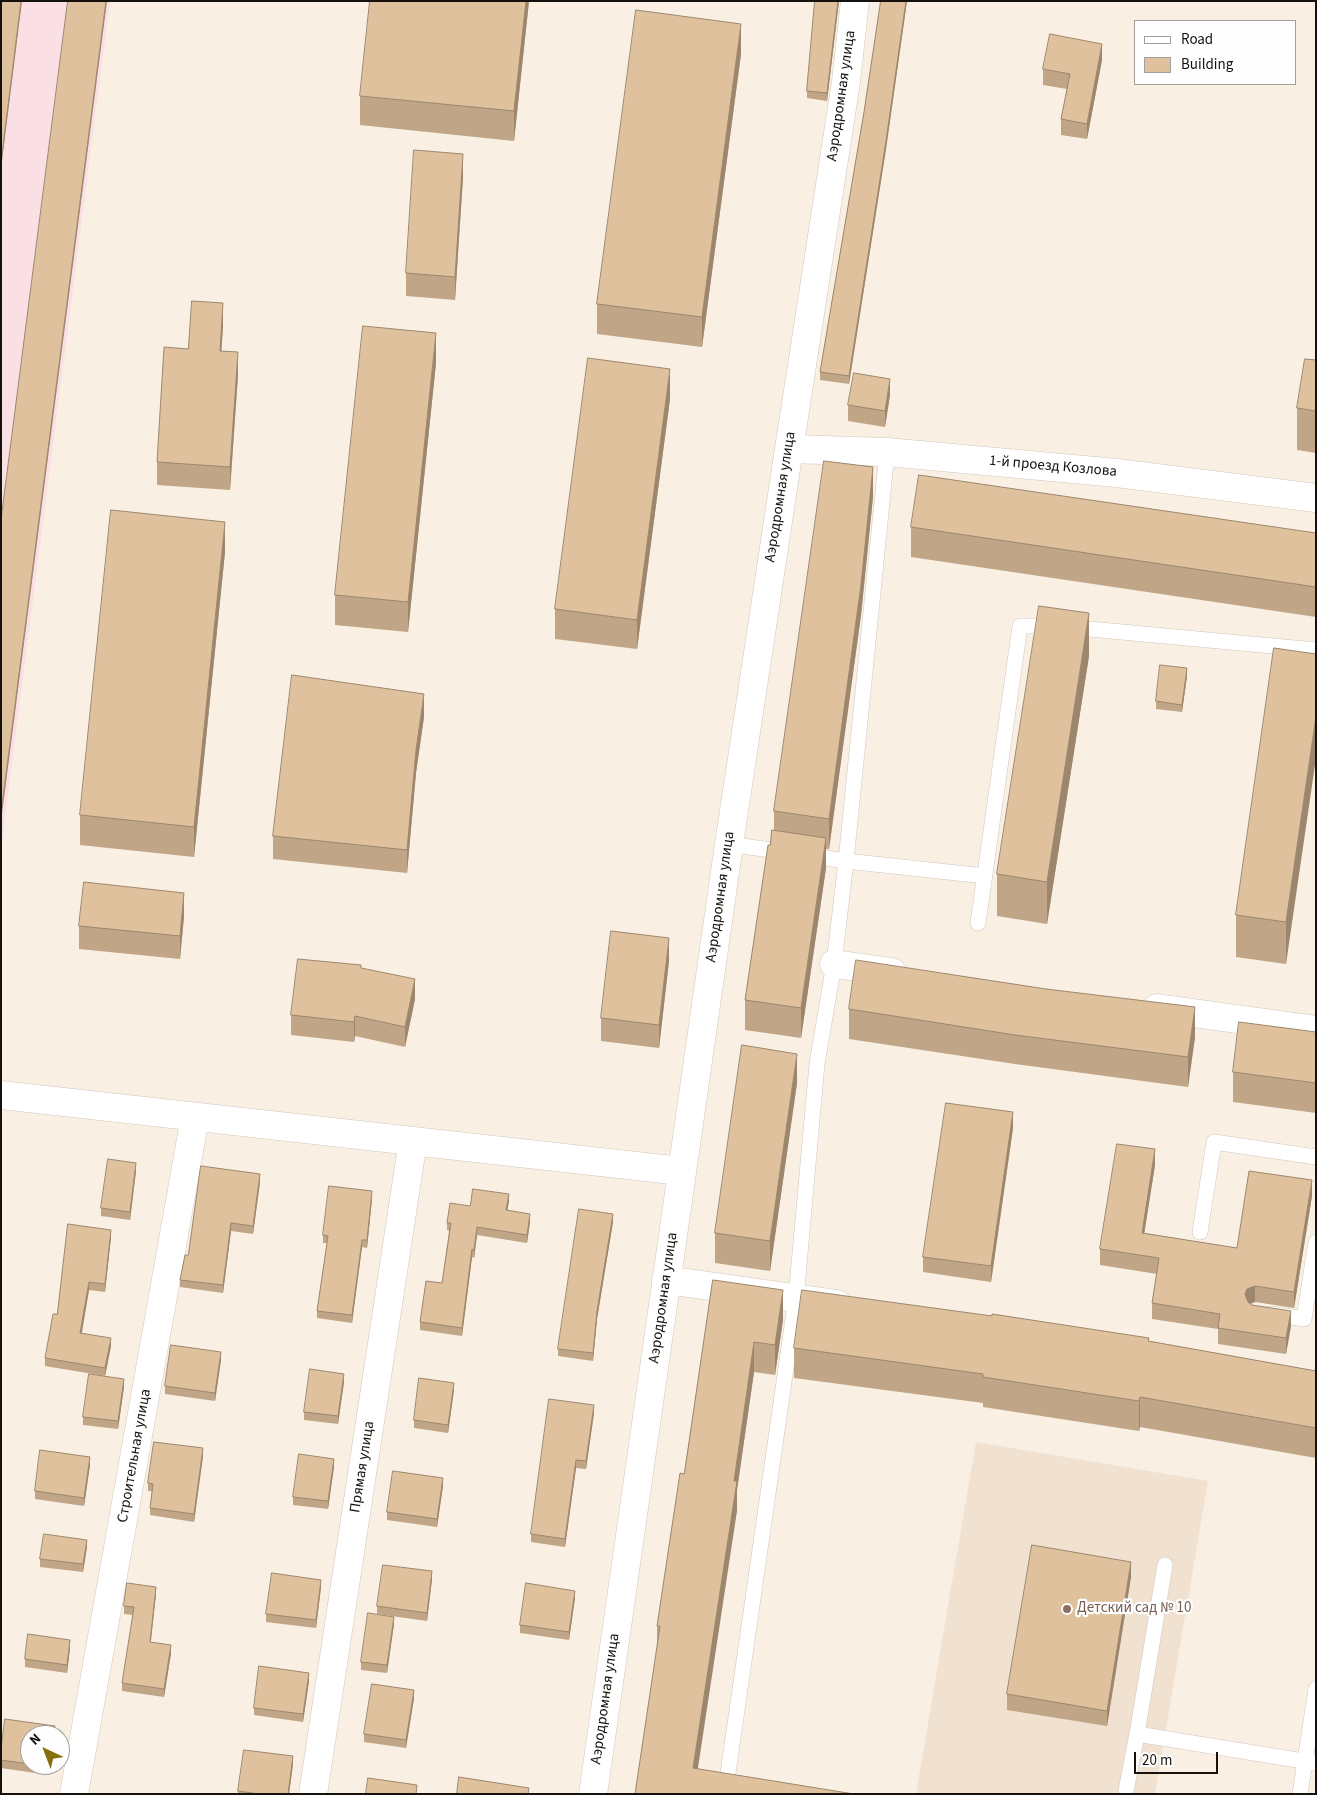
<!DOCTYPE html>
<html>
<head>
<meta charset="utf-8">
<style>
  body { margin:0 }
  #map { position:relative; width:1317px; height:1795px; overflow:hidden; background:#faefe3; font-family:"Source Sans 3",sans-serif }
  canvas { display:block }
  .frame { position:absolute; inset:0; border:2px solid #15120e; pointer-events:none }
  .legend { position:absolute; left:1134px; top:20px; width:162px; height:65px; box-sizing:border-box; background:#fefefe; border:1px solid #a1a09e; margin:0; padding:6px 9px; list-style:none; font-size:15px; color:#15120e }
  .legend li { display:flex; align-items:center; gap:10px; height:25px }
  .legend b { width:25px; border:1px solid #a1a09e }
  .north { position:absolute; left:20px; top:1725px; width:50px; height:50px; box-sizing:border-box; background:#fefefe; border:1px solid #a1a09e; border-radius:50%; rotate:317deg; font-size:14px; font-weight:700; line-height:20px; text-align:center; color:#15120e }
  .north::after { content:''; display:block; margin:auto; width:18px; height:22px; background:#856f0e; clip-path:polygon(50% 0,100% 100%,50% 72%,0 100%) }
  .scale { position:absolute; left:1134px; top:1752px; width:84px; height:22px; box-sizing:border-box; border:2px solid #15120e; border-top:0; padding-left:6px; font-size:15px; line-height:18px; white-space:nowrap; color:#15120e; -webkit-text-stroke:4px #fefefe; paint-order:stroke }
</style>
</head>
<body>
<div id="map">
<canvas width="1317" height="1795"></canvas>
<div class="frame"></div>
<ul class="legend">
<li><b style="height:6px;background:#fff"></b>Road</li>
<li><b style="height:14px;background:#dfc19d"></b>Building</li>
</ul>
<div class="north">N</div>
<div class="scale">20 m</div>
</div>
<script>
const ctx = document.querySelector('canvas').getContext('2d');
ctx.lineJoin = 'round';
function fillPath(path, color) { ctx.fillStyle = color; ctx.fill(path, 'evenodd'); }
function strokePath(path, color, width, dash) { ctx.strokeStyle = color; ctx.lineWidth = width; ctx.lineCap = dash ? 'butt' : 'round'; ctx.setLineDash(dash || []); ctx.stroke(path); }
function drawText(font, color, halo, rows, align = 'center') {
  ctx.font = font + ' "Source Sans 3",sans-serif'; ctx.lineWidth = 4.5; ctx.setLineDash([]); ctx.textBaseline = 'middle'; ctx.strokeStyle = halo; ctx.fillStyle = color; for (const [text, x, y, turn = 0] of rows) {
    ctx.save(); ctx.translate(x, y); ctx.rotate((+turn || 0) * Math.PI / 180); ctx.textAlign = isNaN(turn) ? turn : align; if (halo) ctx.strokeText(text, 0, 0); ctx.fillText(text, 0, 0); ctx.restore();
  }
}
fillPath(new Path2D(`
  M1,1H110L1,849Z`), '#fadfe4');
fillPath(new Path2D(`
  M976,1442L1208,1481L1155,1794H916Z`), '#f1e1d0');
const service = new Path2D(`
  M729,844L846,861L985,876
  M978,923L1020,626H1057L1316,650
  M1200,1232L1214,1142L1316,1157
  M1271,1314L1304,1319L1316,1242
  M1165,1565L1137,1734L1316,1763
  M1126,1791L1137,1734
  M725,1794L796,1298L817,1064L834,964L846,861L887,452
  M1300,1794L1316,1689`);
const minor = new Path2D(`
  M789,449L887,452L1117,473L1316,498
  M834,964L892,972
  M1157,1008L1316,1030
  M1,1095L681,1171
  M666,1280L837,1304
  M74,1794L195,1117
  M313,1794L413,1141
  M593,1794L729,844L789,449L846,82L855,1`);
strokePath(service, '#d1c7bc', 16);
strokePath(minor, '#d1c7bc', 29);
strokePath(service, '#fff', 15);
strokePath(minor, '#fff', 28);
fillPath(new Path2D(`
  M529,1L514,141L360,125V96Z
  M815,1H839L827,101L807,98V91Z
  M881,1H907L886,149L849,384L820,380V372L864,112Z
  M741,54L702,347L597,334V304Z
  M1102,60L1087,139L1061,135V119L1067,89L1043,85V69Z
  M463,177L455,300L406,296V273Z
  M223,326L221,351L238,375L230,490L157,485V462L188,349Z
  M1316,360V453L1297,450V408Z
  M436,363L408,632L335,625V595Z
  M890,395L885,427L848,421V405Z
  M670,399L637,649L555,639V609Z
  M873,497L861,615L829,849H826V868L801,1038L745,1030V1000L770,845L774,830V811Z
  M911,527L1316,533V617L911,557Z
  M225,552L194,857L80,845V815Z
  M1316,654L1286,964L1236,957V915Z
  M1089,656L1047,924L997,916V874Z
  M1187,676L1182,712L1156,709V701Z
  M424,717L416,773L407,873L273,859V836Z
  M184,916L180,959L79,949V926Z
  M669,961L659,1048L601,1041V1018Z
  M361,968L415,999L405,1047L355,1036L354,1042L291,1035V1015Z
  M849,1009L1195,1037L1188,1087L1015,1064L849,1039Z
  M1316,1032V1113L1233,1102V1072Z
  M797,1083L770,1271L715,1263V1233Z
  M1013,1128L991,1282L923,1272V1257Z
  M1155,1165L1144,1233L1237,1248L1312,1196L1294,1308L1255,1302L1250,1304L1291,1326L1286,1354L1218,1344V1329L1152,1319V1303L1157,1274L1100,1265V1249Z
  M136,1171L130,1220L101,1216V1208Z
  M260,1182L253,1234L231,1231L223,1293L180,1287V1280L188,1255Z
  M372,1199L367,1248L362,1247L352,1323L317,1318V1311L327,1243H323V1235Z
  M509,1201L507,1211L530,1222L527,1243L477,1235L474,1258L472,1257L462,1336L420,1330V1322L442,1283L449,1231L447,1230V1223L470,1206Z
  M613,1222L597,1319L593,1361L558,1356V1349Z
  M111,1237L105,1292L89,1290L82,1333L111,1346L105,1376L45,1366V1358Z
  M713,1280L783,1320L775,1375L754,1372L737,1490V1511L635,1794L657,1652V1626L684,1474Z
  M1149,1341L1316,1371V1458L1140,1427L1139,1431L983,1407V1403L794,1378V1348Z
  M221,1360L215,1401L165,1394V1386Z
  M344,1382L338,1424L304,1420V1412Z
  M124,1387L118,1429L83,1425V1417Z
  M454,1390L448,1433L414,1428V1420Z
  M594,1413L586,1469L576,1468L565,1547L531,1542V1534Z
  M203,1456L194,1522L150,1515V1508L152,1491H148V1483Z
  M90,1465L84,1506L35,1499V1491Z
  M334,1467L328,1509L293,1505V1497Z
  M443,1486L437,1527L387,1520V1512Z
  M87,1547L83,1572L40,1567V1559Z
  M1131,1577L1107,1726L1007,1710V1694Z
  M432,1579L427,1621L377,1614V1606Z
  M321,1587L316,1628L266,1622V1614Z
  M156,1594L150,1642L171,1653L164,1697L122,1691V1683L133,1615L124,1614V1606Z
  M575,1598L569,1640L520,1633V1625Z
  M394,1624L387,1673L361,1670V1662Z
  M70,1648L67,1673L25,1667V1659Z
  M309,1681L303,1722L254,1715V1708Z
  M414,1698L406,1748L364,1742V1734Z
  M30,1735V1765H50L49,1775L1,1768V1750Z
  M293,1764L289,1794H238V1791Z`), '#c0a687');
fillPath(new Path2D(`
  M21,1H22L1,169V162Z
  M106,1H107L1,821V813Z
  M526,1H529L514,141V111Z
  M838,1H839L827,101V93Z
  M906,1H907L886,149L849,384V376Z
  M741,24V54L702,347V317Z
  M1102,44V60L1087,139V124Z
  M463,154V177L455,300V277Z
  M223,303V326L220,374V351Z
  M436,333V363L408,632V602Z
  M238,352V375L230,490V467Z
  M670,369V399L637,649V620Z
  M890,379V395L885,427V411Z
  M873,467V497L861,615L829,849V819Z
  M225,522V552L194,857V827Z
  M1089,613V656L1047,924V882Z
  M1187,668V676L1182,712V705Z
  M424,694V717L416,773L407,873V850L416,750Z
  M1316,716V758L1286,964V922Z
  M826,838V868L801,1038V1008Z
  M184,893V916L180,959V936Z
  M669,938V961L659,1048V1025Z
  M415,979V999L405,1047V1027Z
  M1195,1007V1037L1188,1087V1057Z
  M355,1016V1036L354,1042V1022Z
  M797,1054V1083L770,1271V1241Z
  M1013,1112V1128L991,1282V1266Z
  M1155,1149V1165L1142,1248V1233Z
  M136,1163V1171L130,1220V1212Z
  M260,1174V1182L253,1234V1226Z
  M1312,1180V1196L1294,1308V1292Z
  M372,1191V1199L367,1248V1240Z
  M509,1194V1201L506,1218V1210Z
  M530,1214V1222L527,1243V1235Z
  M613,1214V1222L597,1319L593,1361V1353L597,1311Z
  M231,1223V1231L223,1293V1285Z
  M477,1227V1235L474,1258V1250Z
  M111,1230V1237L105,1292V1284Z
  M362,1240V1247L352,1323V1315Z
  M472,1249V1257L462,1336V1328Z
  M89,1282V1290L80,1341V1333Z
  M1255,1286V1302L1247,1305L1245,1294L1247,1289Z
  M783,1290V1320L775,1375V1345Z
  M1291,1311V1326L1286,1354V1338Z
  M111,1338V1346L105,1376V1368Z
  M754,1342V1372L737,1490V1511L694,1794L693,1768L734,1481Z
  M221,1352V1360L215,1401V1393Z
  M344,1374V1382L338,1424V1416Z
  M124,1379V1387L118,1429V1421Z
  M454,1383V1390L448,1433V1425Z
  M1140,1397V1427L1139,1431V1401Z
  M594,1405V1413L586,1469V1461Z
  M203,1448V1456L194,1522V1514Z
  M90,1457V1465L84,1506V1498Z
  M334,1459V1467L328,1509V1501Z
  M576,1460V1468L565,1547V1539Z
  M443,1478V1486L437,1527V1519Z
  M87,1540V1547L83,1572V1564Z
  M1131,1562V1577L1107,1726V1711Z
  M432,1571V1579L427,1621V1613Z
  M321,1580V1587L316,1628V1620Z
  M156,1587V1594L150,1650V1642Z
  M575,1591V1598L569,1640V1632Z
  M394,1617V1624L387,1673V1665Z
  M70,1640V1648L67,1673V1665Z
  M171,1645V1653L164,1697V1689Z
  M309,1673V1681L303,1722V1714Z
  M414,1690V1698L406,1748V1740Z
  M293,1756V1764L289,1794H288Z`), '#9c876e');
const building = new Path2D(`
  M1,1H21L1,162Z
  M68,1H106L1,813V520Z
  M370,1H526L514,111L360,96Z
  M815,1H838L827,93L807,91Z
  M881,1H906L886,141L849,376L820,372L864,112Z
  M636,10L741,24L702,317L597,304Z
  M1050,34L1102,44L1087,124L1061,119L1070,74L1043,69Z
  M414,150L463,154L455,277L406,273Z
  M192,301L223,303L220,351L238,352L230,467L157,462L164,347L188,349Z
  M363,326L436,333L408,602L335,595Z
  M588,358L670,369L637,620L555,609Z
  M1305,359L1316,360V411L1297,408Z
  M854,373L890,379L885,411L848,405Z
  M824,461L873,467L861,585L829,819L774,811Z
  M919,475L1316,533V587L911,527Z
  M111,510L225,522L194,827L80,815Z
  M1039,606L1089,613L1047,882L997,874Z
  M1274,648L1316,654V716L1286,922L1236,915Z
  M1160,665L1187,668L1182,705L1156,701Z
  M292,675L424,694L416,750L407,850L273,836Z
  M772,830L826,838L801,1008L745,1000L768,845H770Z
  M84,882L184,893L180,936L79,926Z
  M611,931L669,938L659,1025L601,1018Z
  M298,959L361,965V968L415,979L405,1027L355,1016L354,1022L291,1015Z
  M856,960L1046,989L1195,1007L1188,1057L1015,1035L849,1009Z
  M1239,1022L1316,1032V1083L1233,1072Z
  M742,1045L797,1054L770,1241L715,1233Z
  M946,1103L1013,1112L991,1266L923,1257Z
  M1117,1144L1155,1149L1142,1233L1237,1248L1249,1171L1312,1180L1294,1292L1255,1286L1247,1289L1245,1294L1248,1302L1252,1305L1291,1311L1286,1338L1218,1328L1220,1314L1152,1303L1159,1258L1100,1249Z
  M108,1159L136,1163L130,1212L101,1208Z
  M201,1166L260,1174L253,1226L231,1223L223,1285L180,1280L185,1255H188Z
  M329,1186L372,1191L367,1240H362L352,1315L317,1311L328,1236L323,1235Z
  M473,1189L509,1194L506,1210L530,1214L527,1235L477,1227L474,1250L472,1249L462,1328L420,1322L426,1281L442,1283L451,1223H447L450,1203L470,1206Z
  M579,1209L613,1214L597,1311L593,1353L558,1349Z
  M68,1224L111,1230L105,1284L89,1282L80,1333L111,1338L105,1368L45,1358L53,1314H57Z
  M713,1280L783,1290L775,1345L754,1342L734,1481H737L693,1768L854,1794H635L660,1626H657L680,1473L684,1474Z
  M802,1290L992,1316V1314L1149,1338L1148,1341L1316,1371V1428L1140,1397L1139,1401L983,1377V1374L794,1348Z
  M171,1345L221,1352L215,1393L165,1386Z
  M310,1369L344,1374L338,1416L304,1412Z
  M89,1374L124,1379L118,1421L83,1417Z
  M419,1378L454,1383L448,1425L414,1420Z
  M549,1399L594,1405L586,1461L576,1460L565,1539L531,1534Z
  M154,1442L203,1448L194,1514L150,1508L153,1484L148,1483Z
  M40,1450L90,1457L84,1498L35,1491Z
  M299,1454L334,1459L328,1501L293,1497Z
  M393,1471L443,1478L437,1519L387,1512Z
  M44,1534L87,1540L83,1564L40,1559Z
  M1032,1545L1131,1562L1107,1711L1007,1694Z
  M383,1565L432,1571L427,1613L377,1606Z
  M272,1573L321,1580L316,1620L266,1614Z
  M127,1583L156,1587L150,1642L171,1645L164,1689L122,1683L134,1607L124,1606Z
  M526,1583L575,1591L569,1632L520,1625Z
  M368,1613L394,1617L387,1665L361,1662Z
  M28,1634L70,1640L67,1665L25,1659Z
  M259,1666L309,1673L303,1714L254,1708Z
  M372,1684L414,1690L406,1740L364,1734Z
  M5,1719L55,1726L54,1735H30V1764L1,1760V1750Z
  M244,1750L293,1756L288,1794H259L238,1791Z
  M35,1765H49V1767Z
  M459,1777L529,1788L528,1794H457Z
  M368,1778L417,1785L416,1794H366Z`);
fillPath(building, '#dfc19d');
strokePath(building, '#9c876e', 1);
for (const [x, y, r, color] of [
  [1067,1609,5,"#8d6e63"]
]) { const dot = new Path2D(); dot.arc(x, y, r, 0, 2 * Math.PI); ctx.fillStyle = color; ctx.fill(dot); strokePath(dot, '#fefefe', 2); }
drawText('15px', '#15120e', '#fefefe', [
  ["Аэродромная улица",842,96,-82],
  ["1-й проезд Козлова",1053,467,5],
  ["Аэродромная улица",781,497,-81],
  ["Аэродромная улица",721,897,-82],
  ["Аэродромная улица",664,1298,-82],
  ["Строительная улица",135,1456,-80],
  ["Прямая улица",363,1467,-81],
  ["Аэродромная улица",606,1699,-82]
]);
drawText('15px', '#785e54', '#fefefe', [
  ["Детский сад № 10",1077,1609]
], 'left');
</script>
</body>
</html>
